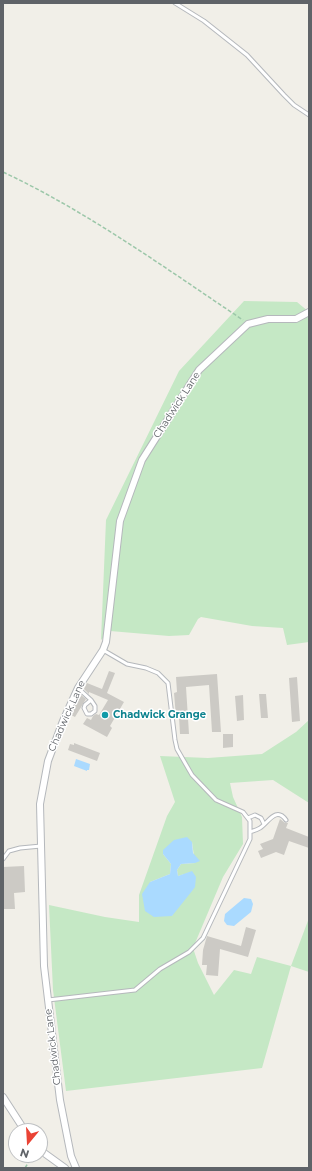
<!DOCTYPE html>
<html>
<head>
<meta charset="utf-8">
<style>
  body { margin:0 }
  #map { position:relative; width:312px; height:1171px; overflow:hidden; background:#f1efe8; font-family:Montserrat,sans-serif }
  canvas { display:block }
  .frame { position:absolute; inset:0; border:4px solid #5f6368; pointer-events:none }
  .north { position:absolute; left:8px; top:1123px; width:40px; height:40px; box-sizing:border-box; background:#fff; border:1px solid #bfc1c3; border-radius:50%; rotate:198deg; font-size:11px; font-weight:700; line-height:16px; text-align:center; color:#5f6368 }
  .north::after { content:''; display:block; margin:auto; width:14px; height:18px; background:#ea4335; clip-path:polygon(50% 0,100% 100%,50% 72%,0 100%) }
</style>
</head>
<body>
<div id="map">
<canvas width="312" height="1171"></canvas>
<div class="frame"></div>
<div class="north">N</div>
</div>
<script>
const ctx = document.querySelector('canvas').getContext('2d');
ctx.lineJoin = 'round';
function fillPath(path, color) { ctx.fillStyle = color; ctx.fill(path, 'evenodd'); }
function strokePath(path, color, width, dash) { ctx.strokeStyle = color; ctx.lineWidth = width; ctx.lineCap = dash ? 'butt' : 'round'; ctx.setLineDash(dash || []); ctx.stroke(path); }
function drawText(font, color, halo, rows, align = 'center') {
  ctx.font = font + ' Montserrat,sans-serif'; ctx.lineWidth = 3; ctx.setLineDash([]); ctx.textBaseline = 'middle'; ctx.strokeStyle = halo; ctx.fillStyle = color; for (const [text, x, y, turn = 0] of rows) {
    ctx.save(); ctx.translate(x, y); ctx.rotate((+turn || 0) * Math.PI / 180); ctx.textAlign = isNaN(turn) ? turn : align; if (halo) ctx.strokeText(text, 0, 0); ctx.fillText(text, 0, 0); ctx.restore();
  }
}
fillPath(new Path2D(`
  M244,301L297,302L309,312V642L287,645L283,628L252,626L201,617L198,619L189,635L169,636L110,631L101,640L106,520L179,371Z
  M309,720V803L273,780L230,783L233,797L242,817L243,844L223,877L193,948L198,963L214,995L234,970L251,974L257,957L291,966L309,918V972L291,966L262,1068L66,1091L53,990L49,905L105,917L139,922V895L167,816L175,802L160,756L208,758L262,754L296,732ZM192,842L195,863L181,864L177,870L178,876L185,874L172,916L150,882L170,874L171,864L163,854Z`), '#c5e8c5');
fillPath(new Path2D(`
  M76,759L90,764L89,770H87V771L74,766Z
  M187,837L192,842L193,853L200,861L195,863L181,864L177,870L178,876L192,871L196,877L195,887L192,891L172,916L154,917L145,911L142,894L150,882L170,874L171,864L163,854V850L174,840Z
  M244,898L251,899L253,904L251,912L234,926L227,925L224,921L225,914Z`), '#aadaff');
fillPath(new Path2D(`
  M109,671L115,673L107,693L124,702L110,726L112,728L107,737L83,724L87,718L91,720L93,716L96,714L99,715L108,700L89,692V694L84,689L87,683L102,689Z
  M217,674L221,732H212L209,685L186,687L189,734H180L179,716L176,717L174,693L177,692L176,677Z
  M297,677L300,721L292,722L289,678Z
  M259,694H266L268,718H261Z
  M81,695L86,699L75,717L71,715L79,697V696L81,697Z
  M243,695L244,720L237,721L235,696Z
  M223,734H233V747L223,748Z
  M74,743L100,753L97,761L68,750L70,744L74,745Z
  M280,819L285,823H288L286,828L309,837V848L289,841L284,855L276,852L261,858L258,851L263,849L260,844L273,839Z
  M24,866L25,892L14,893L15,909H3V867Z
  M246,927L256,930L248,957L220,949L218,976L206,975L207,965H202L203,950L207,936L241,946Z`), '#cccac5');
const service = new Path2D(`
  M175,3L204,21L247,55L284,95L294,105L309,115
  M78,688L91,700L95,706V711L91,714H87L84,708L85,705L91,700
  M248,818L255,815L261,818L264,824
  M250,832C253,831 257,830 260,828C268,823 276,806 286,820
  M3,859L9,851L20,848L41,846
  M48,1000L135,990L160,969L189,952L203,938L250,839V821L243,812L216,800L192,775L177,749L175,740L168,683L158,673L146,668L127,664L103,650`);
const minor = new Path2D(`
  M3,1097L25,1131
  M40,1150L65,1168
  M76,1168L71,1156L60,1100L44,966L40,804L48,761L63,721L78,688L103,650L106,642L120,521L142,460L199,370L248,324L268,319H296L309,312`);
strokePath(service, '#b5b8bc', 5);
strokePath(minor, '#b5b8bc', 8);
strokePath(new Path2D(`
  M3,172C88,212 165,268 243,320
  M25,1168L33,1155`), '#9cc7a9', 1.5, [4, 2]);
strokePath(service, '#fff', 3);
strokePath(minor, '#fff', 6);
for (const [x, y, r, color] of [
  [105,715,4,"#0f9aa8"]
]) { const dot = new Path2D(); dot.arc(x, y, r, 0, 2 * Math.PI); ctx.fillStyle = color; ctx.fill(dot); strokePath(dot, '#fff', 1.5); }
drawText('10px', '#5f6368', '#fff', [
  ["Chadwick Lane",177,405,-57],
  ["Chadwick Lane",67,716,-66],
  ["Chadwick Lane",53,1047,-97]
]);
drawText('bold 10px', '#0d838f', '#fff', [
  ["Chadwick Grange",113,715]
], 'left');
</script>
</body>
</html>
